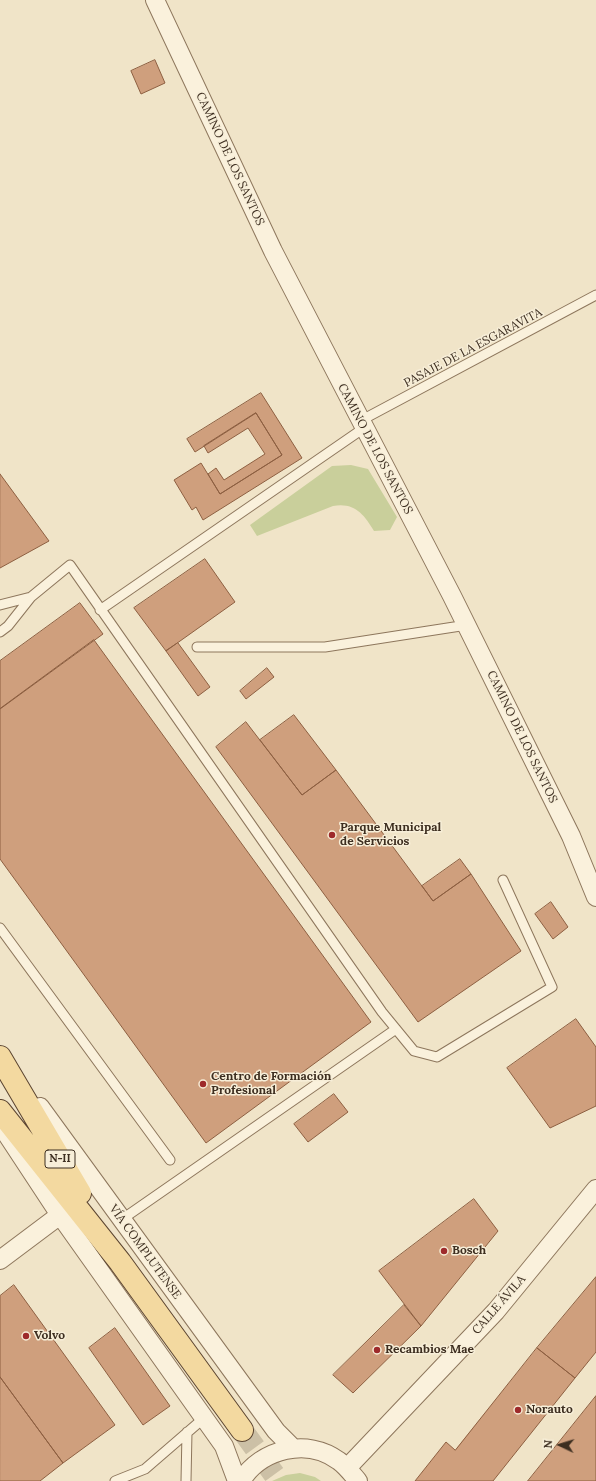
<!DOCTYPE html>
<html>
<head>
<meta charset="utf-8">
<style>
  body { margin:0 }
  #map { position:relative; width:596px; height:1481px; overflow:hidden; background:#f0e4c8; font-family:Lora,serif }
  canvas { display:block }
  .north { position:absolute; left:540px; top:1425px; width:40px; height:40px; -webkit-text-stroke:3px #f7eed8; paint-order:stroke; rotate:274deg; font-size:11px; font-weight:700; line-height:16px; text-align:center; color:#3d2e20 }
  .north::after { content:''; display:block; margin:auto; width:14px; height:18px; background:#3d2e20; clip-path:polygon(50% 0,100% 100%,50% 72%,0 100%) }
</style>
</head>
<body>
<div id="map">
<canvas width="596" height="1481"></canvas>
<div class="north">N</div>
</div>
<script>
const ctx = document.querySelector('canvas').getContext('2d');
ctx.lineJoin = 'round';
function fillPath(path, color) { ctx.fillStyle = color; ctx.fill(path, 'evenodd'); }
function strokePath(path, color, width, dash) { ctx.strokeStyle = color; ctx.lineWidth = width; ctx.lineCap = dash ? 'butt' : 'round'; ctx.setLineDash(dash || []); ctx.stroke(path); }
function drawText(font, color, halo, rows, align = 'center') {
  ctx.font = font + ' Lora,serif'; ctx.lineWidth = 3; ctx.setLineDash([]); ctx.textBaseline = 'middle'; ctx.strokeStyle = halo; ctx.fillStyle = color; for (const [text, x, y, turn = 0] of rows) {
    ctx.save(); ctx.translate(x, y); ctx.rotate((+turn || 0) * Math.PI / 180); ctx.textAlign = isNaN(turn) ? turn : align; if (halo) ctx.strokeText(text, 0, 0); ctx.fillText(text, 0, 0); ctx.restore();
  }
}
fillPath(new Path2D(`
  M351,465L368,469L397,517L390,530L374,531C364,514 354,502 333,506L257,536L250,525L332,466Z
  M300,1473L315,1477L321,1481H272L286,1475Z`), '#c9cf9b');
const building = new Path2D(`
  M155,60L165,83L141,94L131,71Z
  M261,393L302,458L203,520L196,507L192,510L174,480L201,463L220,494L282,455L256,413L195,452L187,439Z
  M256,413L282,455L220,494L208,474L216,468L224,480L265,454L248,428L208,453L204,446Z
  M0,474L49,541L0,568Z
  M205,559L235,602L166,651L134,608Z
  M80,603L103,634L0,709V661Z
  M94,640L371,1022L206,1143L0,859V709Z
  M178,643L210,687L198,696L166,651Z
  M267,668L274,677L246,699L240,691Z
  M294,715L336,770L302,795L260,740Z
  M246,722L302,795L336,770L433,901L471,874L521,951L418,1022L216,747Z
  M460,859L471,874L433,901L422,886Z
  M551,902L568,927L553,939L535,914Z
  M576,1019L596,1047V1106L550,1128L507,1068Z
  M334,1094L348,1112L308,1142L294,1124Z
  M474,1199L498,1231L421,1326L379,1271Z
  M596,1277V1352L575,1378L537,1348Z
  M14,1285L115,1425L63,1463L0,1377V1296Z
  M404,1305L421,1326L353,1393L333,1375Z
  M115,1328L170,1406L143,1425L89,1348Z
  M537,1348L575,1378L493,1481H415L446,1442L455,1450Z
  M0,1377L63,1463L40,1481H0Z
  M596,1396V1481H528Z`);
fillPath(building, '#cf9f7d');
strokePath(building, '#8d5f41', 1);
strokePath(new Path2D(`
  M242,1430L279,1481`), '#ccc0a6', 22, [22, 11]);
const lane = new Path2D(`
  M360,421L596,295
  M0,605L31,597
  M100,610L364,428
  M0,632L8,626L31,597L70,565L382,1012L414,1051L437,1057L552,987L503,880
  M197,647H325L467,625
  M0,928L170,1160
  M121,1220L396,1029
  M115,1481L145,1469L204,1418
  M186,1481L187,1432`);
const street = new Path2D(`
  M155,0L273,251L452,596L571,836L596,897
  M40,1107L276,1431L293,1448
  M4,1130L60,1215L224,1446L237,1481
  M0,1260L60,1215
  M347,1468L496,1311L596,1189
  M241,1481C261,1449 307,1437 339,1461C346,1466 352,1474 358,1481`);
const primary = new Path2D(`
  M0,1057L80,1193
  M0,1111L120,1262L242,1430`);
strokePath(lane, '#8d765c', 11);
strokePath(street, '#8d765c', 20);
strokePath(primary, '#5b4430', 24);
strokePath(lane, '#faf1dc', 9);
strokePath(street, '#faf1dc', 18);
strokePath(primary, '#f3d9a0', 22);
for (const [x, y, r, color] of [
  [332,835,4,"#9e2a2b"],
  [203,1084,4,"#9e2a2b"],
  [444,1251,4,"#9e2a2b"],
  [26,1336,4,"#9e2a2b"],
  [377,1350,4,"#9e2a2b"],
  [518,1410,4,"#9e2a2b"]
]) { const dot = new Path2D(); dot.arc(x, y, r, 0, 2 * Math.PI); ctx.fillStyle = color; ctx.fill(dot); strokePath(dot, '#f7eed8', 1.5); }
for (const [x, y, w] of [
  [60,1159,30]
]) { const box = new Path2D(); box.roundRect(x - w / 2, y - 9, w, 18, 3); ctx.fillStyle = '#f7eed8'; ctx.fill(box); strokePath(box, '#3d2e20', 1); }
drawText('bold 11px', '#3d2e20', null, [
  ["N-II",60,1159]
]);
drawText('12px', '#3d2e20', '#f7eed8', [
  ["CAMINO DE LOS SANTOS",230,159,65],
  ["PASAJE DE LA ESGARAVITA",473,348,-28],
  ["CAMINO DE LOS SANTOS",375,449,62],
  ["CAMINO DE LOS SANTOS",522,737,64],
  ["VÍA COMPLUTENSE",145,1252,54],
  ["CALLE ÁVILA",499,1305,-49]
]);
drawText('bold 12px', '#3d2e20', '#f7eed8', [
  ["Parque Municipal",340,828],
  ["de Servicios",340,842],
  ["Centro de Formación",211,1077],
  ["Profesional",211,1091],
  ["Bosch",452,1251],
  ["Volvo",34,1336],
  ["Recambios Mae",385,1350],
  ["Norauto",526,1410]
], 'left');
</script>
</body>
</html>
